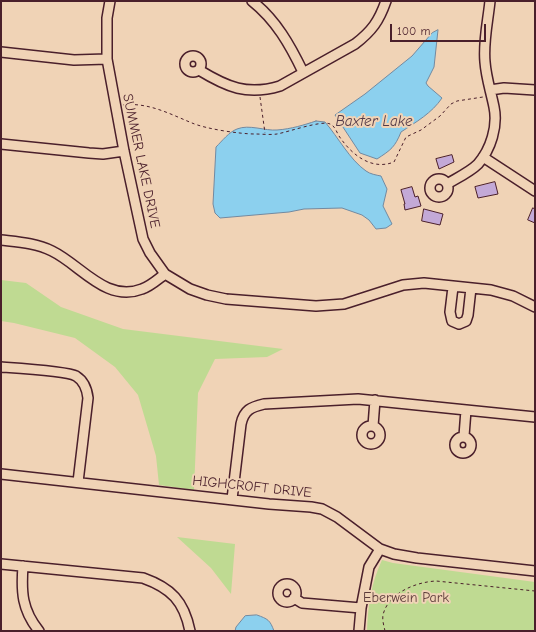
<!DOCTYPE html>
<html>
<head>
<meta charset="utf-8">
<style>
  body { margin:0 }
  #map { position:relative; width:536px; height:632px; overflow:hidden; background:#f0d3b6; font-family:"Comic Neue",sans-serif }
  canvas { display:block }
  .frame { position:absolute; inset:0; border:2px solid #4a1f2b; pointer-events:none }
  .scale { position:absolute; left:390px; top:24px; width:96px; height:18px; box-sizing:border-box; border:2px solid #4a1f2b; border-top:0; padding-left:5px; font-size:12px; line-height:14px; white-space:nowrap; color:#4a1f2b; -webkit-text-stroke:3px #f0d3b6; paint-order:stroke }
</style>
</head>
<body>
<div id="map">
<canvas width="536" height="632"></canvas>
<div class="frame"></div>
<div class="scale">100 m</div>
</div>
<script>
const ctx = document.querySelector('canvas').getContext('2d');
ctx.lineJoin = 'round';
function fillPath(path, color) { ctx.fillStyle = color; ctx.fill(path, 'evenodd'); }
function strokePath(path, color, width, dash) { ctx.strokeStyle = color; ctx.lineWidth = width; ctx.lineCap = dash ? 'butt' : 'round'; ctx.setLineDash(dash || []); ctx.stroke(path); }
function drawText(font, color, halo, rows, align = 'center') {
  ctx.font = font + ' "Comic Neue",sans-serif'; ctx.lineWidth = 4; ctx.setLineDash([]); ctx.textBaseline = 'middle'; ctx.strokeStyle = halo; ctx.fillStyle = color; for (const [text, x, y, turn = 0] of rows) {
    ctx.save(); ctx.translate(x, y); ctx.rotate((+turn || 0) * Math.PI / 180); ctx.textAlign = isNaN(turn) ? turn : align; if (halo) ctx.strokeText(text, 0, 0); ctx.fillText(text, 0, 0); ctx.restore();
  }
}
fillPath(new Path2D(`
  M1,280L26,283L61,307L123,329L283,349L267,357L215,359L198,393L194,490L159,485L156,456L138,395L115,367L75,338L14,323L1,321Z
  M177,537L235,544L231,594L211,568Z
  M382,560L393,563L535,582V631H367C368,606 371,583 382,560Z`), '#bfda92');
const water = new Path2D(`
  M438,30L434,67L426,83L428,86L442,98C432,113 416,122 401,132C395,147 391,150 377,159L360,153L335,115L365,94L412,56L432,33Z
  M316,121L325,122C338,137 350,160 366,171C370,174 376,175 381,176L387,189L383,206L392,224L386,228L376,229L369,220L362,215L342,208L304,209L289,212L220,218L215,213L213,204L216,147C222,141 229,132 237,129C249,124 265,131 277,130C291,129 304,125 316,121Z
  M257,615C268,619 270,620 274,631H235L236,627L245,616Z`);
fillPath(water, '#8cd0ee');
strokePath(water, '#7289a0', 1);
const building = new Path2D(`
  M452,155L454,162L439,169L436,159Z
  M495,182L498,194L478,198L475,187Z
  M412,187L415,197L418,196L421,206L405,210L404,204H405L401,190Z
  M533,208L535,209V223L528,220Z
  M424,209L443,214L440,225L422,221Z`);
fillPath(building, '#c3a9d7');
strokePath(building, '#4a1f2b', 1);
const minor = new Path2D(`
  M110,1L107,18V59L124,151L143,239L150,253L165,274L190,289L207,295L226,299L316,306L344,304L403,285L424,283L491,290L513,296L535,307
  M252,1C276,20 290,45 303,72
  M1,52L74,60L107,59
  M185 64a8 8 0 1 1 16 0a8 8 0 1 1-16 0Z
  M199,70C227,87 247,96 280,86L355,44C372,31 379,21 386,1
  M490,90L504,88L535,90
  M1,144L89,153L103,154L124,151
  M483,157L535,191
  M430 188a9 9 0 1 1 18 0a9 9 0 1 1-18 0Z
  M447,184C457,178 470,172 478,164C491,149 498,126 494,107C491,92 486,77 485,62C483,42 488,21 490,1
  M1,240C18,242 36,243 52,251C81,265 106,303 142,289C151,286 158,279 165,274
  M453,287L450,312L452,321L459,324L466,321L468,315L471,288
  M1,367C15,368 67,371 76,376C84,381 87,389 88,398L78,482
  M373,426L375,400
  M362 435a9 9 0 1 1 18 0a9 9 0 1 1-18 0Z
  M464,436L466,410
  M455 445a8 8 0 1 1 16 0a8 8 0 1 1-16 0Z
  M1,474L269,504L311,507L322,509L337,517L380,549L394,554L417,558L535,571
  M232,499L241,424C244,410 251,407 264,404L358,399L535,417
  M1,564L143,578C171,588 184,601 190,631
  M23,566C21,592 22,610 39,631
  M278 593a9 9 0 1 1 18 0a9 9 0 1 1-18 0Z
  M294,598L302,603L361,608
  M359,631L361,608L369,567L380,549`);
strokePath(minor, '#4a1f2b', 12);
strokePath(new Path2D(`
  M260,97L265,133
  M123,105C148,102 170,114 192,123C206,129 240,134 255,134C262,134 270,135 277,134C288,132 322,120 330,124C335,126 336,131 339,136C351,154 371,171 394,162L406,137L421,130L440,116L451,104L457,101L483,97
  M385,631C384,626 382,620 383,615C388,593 416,582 436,581L535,591`), '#4a1f2b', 1, [3, 3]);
strokePath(minor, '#f0d3b6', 9);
drawText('14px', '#4a1f2b', '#f0d3b6', [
  ["SUMMER LAKE DRIVE",141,161,78],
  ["HIGHCROFT DRIVE",252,487,6]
]);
drawText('14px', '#5c3b3a', '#f0d3b6', [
  ["Eberwein Park",406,598]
]);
drawText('italic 15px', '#543a48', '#f0d3b6', [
  ["Baxter Lake",374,122]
]);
</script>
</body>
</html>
